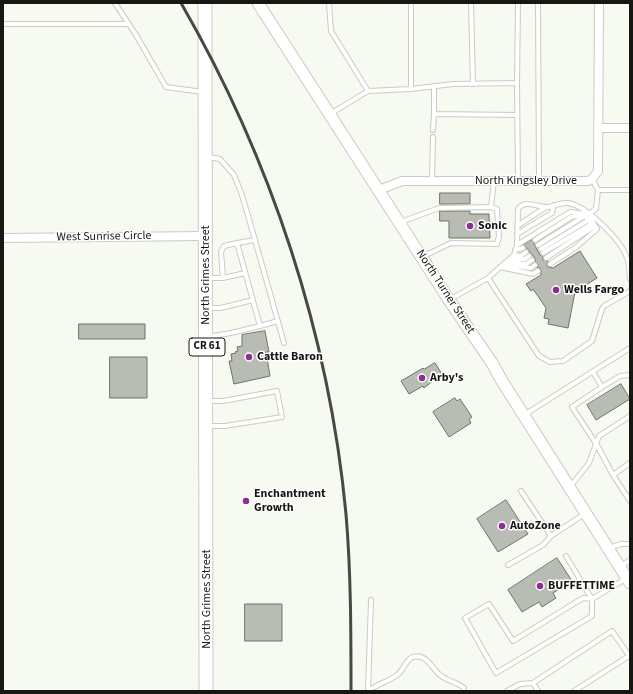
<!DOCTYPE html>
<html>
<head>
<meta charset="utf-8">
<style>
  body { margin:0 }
  #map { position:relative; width:633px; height:694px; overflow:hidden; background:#f6faf0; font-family:"Source Sans 3",sans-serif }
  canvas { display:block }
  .frame { position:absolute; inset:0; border:4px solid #161714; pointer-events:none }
</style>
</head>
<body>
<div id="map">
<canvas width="633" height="694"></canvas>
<div class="frame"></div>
</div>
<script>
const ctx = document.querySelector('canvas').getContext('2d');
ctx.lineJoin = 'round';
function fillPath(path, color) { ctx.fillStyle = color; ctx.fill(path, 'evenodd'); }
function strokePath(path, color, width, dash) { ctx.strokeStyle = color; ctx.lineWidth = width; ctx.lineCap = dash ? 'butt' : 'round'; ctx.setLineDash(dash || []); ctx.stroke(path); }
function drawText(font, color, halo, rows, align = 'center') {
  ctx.font = font + ' "Source Sans 3",sans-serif'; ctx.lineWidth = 3; ctx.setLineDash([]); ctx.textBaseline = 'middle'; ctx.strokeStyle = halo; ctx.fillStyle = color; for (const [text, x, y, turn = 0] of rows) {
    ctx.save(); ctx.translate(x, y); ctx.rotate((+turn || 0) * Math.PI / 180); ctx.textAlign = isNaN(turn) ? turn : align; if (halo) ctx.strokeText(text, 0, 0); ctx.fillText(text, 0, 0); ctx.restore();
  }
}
const building = new Path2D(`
  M440,193H470V204H440Z
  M440,211H470V214H489L490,238H449V221H440Z
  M532,240L540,255L543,256V260L548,261L547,264L548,267L553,268L580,251L597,278L575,292L568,328L548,324L549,319L544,318L546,308L533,289L531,291L526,284L541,275V271L540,268H537L538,264L535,262V258L524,245Z
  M79,324H145V339H79Z
  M265,331L269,352H266L270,376L234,384L229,361H232L231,354L236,353L235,352L238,351L237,347L242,346V335Z
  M110,357H147V398H110Z
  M435,363L442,374L424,388L423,386L409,394L401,381L423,368L424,369Z
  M621,384L630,399L596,420L587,405Z
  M455,398L457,401L460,399L472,417L469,419L471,423L449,437L433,412Z
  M506,500L528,534L498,552L477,519Z
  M557,558L572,581L553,593L556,598L542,607L539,602L522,612L508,590Z
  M245,604H282V641H245Z`);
fillPath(building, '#b8bcb2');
strokePath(building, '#70736a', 1);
const service = new Path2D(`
  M115,3L136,35L166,87L203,92
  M329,3L331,31L368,91
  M471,3L473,84
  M538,3L539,181
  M3,24H129
  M517,83L518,3
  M434,87V114L517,115
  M411,89L453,84L517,83L518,181
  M330,114L368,91L411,89V3
  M433,130L434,114
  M208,157L220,159L234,175L242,195L255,240
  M432,181L433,137
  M598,190H630
  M491,207L494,181
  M401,222L439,208L491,207L497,209L499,236L497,244L451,243L422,257
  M517,226L546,207
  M517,234L552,213L554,205
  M535,240L571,217L583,215
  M237,243L255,240L284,343
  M517,245L570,212L587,214
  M538,245L596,209L598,190L592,179
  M541,249L587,221V215
  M515,250L523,248
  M543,253L590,225V222
  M514,255L521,256L526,252
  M546,258L593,227L591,224
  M511,259H525L529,256
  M508,262L526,264L532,260
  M550,264L575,248L597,229L588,214
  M504,265L531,268L535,265
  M500,267L533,274L538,271
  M207,278H223
  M488,278L539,356L550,362L563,361L592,341L602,309L604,306L630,291
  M449,300L488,278L514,255L517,245L518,209C525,199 537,207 547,207C554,207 560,202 568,203C587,206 621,240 627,258C630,264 629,273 630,279
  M208,308H221L253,300
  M260,326L278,321
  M207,337L231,333L260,326C252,298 245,271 237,243L224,246L221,252L223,278L245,273
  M593,372L602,387L620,376L630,375
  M602,387L572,407L597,445L613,475
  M524,415L630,348
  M208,426H225L282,417L277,391L223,401H208
  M630,463L613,475L630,501
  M570,487L589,463L599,436L630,416
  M521,491L551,536
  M609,548L621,544H630
  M566,556L592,599V616L496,673L465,618L489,604L513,641L583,598L592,599L627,578
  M508,565L543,545L551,536L586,513
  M620,567L630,560
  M368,691C377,684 388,682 397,675C404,670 406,659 413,657C427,653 432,669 440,675C447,681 457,682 464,688
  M368,691L371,600
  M507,691L520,684L533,683
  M538,691L533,683L612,631L630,657
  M574,691L629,656`);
const minor = new Path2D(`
  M598,128H630
  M379,190L402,181H588L592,179L598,171L599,3
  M3,238L206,236`);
const secondary = new Path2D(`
  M258,3L449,300L492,363L502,381L630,583`);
const primary = new Path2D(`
  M205,3L206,691`);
strokePath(service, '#c8ccc2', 6);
strokePath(minor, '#c8ccc2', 10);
strokePath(secondary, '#c8ccc2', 13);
strokePath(primary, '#c8ccc2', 15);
strokePath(service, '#fff', 4);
strokePath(minor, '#fff', 8);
strokePath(secondary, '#fff', 11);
strokePath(primary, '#fff', 13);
strokePath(new Path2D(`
  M181,3C271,159 329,334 346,514C351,573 351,632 351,691`), '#474944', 3);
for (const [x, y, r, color] of [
  [470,226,4,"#902d94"],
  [556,290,4,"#902d94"],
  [249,357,4,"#902d94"],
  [422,378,4,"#902d94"],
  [246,501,4,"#902d94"],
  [502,526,4,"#902d94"],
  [540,586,4,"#902d94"]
]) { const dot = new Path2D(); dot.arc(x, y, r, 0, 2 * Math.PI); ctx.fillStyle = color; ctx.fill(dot); strokePath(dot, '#fff', 1.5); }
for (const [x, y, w] of [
  [207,347,36]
]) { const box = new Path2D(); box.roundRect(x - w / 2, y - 9, w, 18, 3); ctx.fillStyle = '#fff'; ctx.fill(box); strokePath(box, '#161714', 1); }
drawText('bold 11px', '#161714', null, [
  ["CR 61",207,347]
]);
drawText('12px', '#161714', '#fff', [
  ["North Kingsley Drive",526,181],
  ["West Sunrise Circle",104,237,-1],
  ["North Grimes Street",206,275,-90],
  ["North Turner Street",445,292,57],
  ["North Grimes Street",207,599,-90]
]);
drawText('bold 12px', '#161714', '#fff', [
  ["Sonic",478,226],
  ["Wells Fargo",564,290],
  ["Cattle Baron",257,357],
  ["Arby's",430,378],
  ["Enchantment",254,494],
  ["Growth",254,508],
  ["AutoZone",510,526],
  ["BUFFETTIME",548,586]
], 'left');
</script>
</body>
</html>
